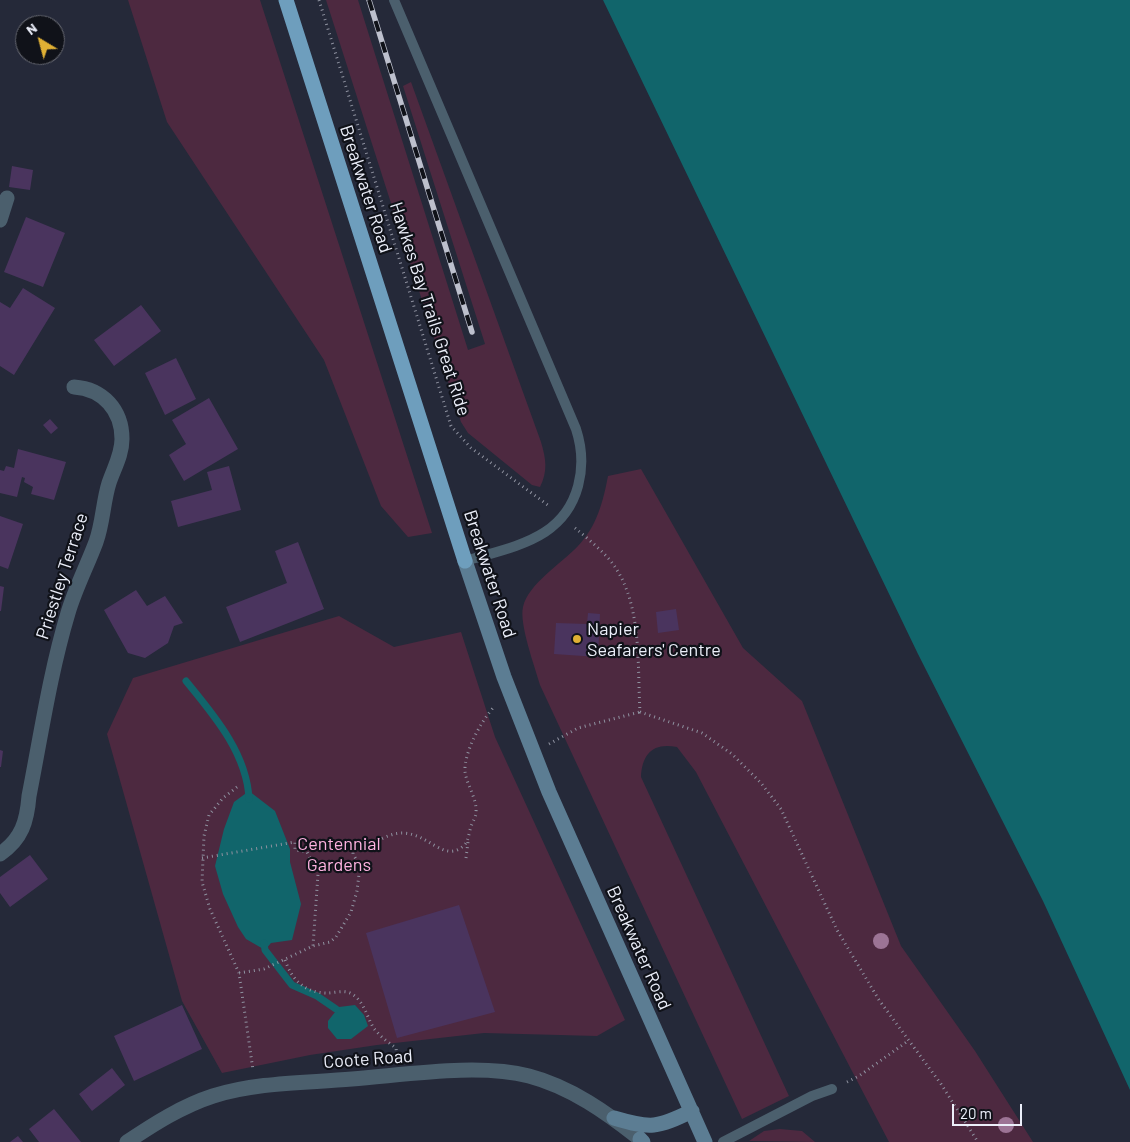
<!DOCTYPE html>
<html>
<head>
<meta charset="utf-8">
<style>
  body { margin:0 }
  #map { position:relative; width:1130px; height:1142px; overflow:hidden; background:#252939; font-family:Barlow,sans-serif }
  canvas { display:block }
  .north { position:absolute; left:15px; top:15px; width:50px; height:50px; box-sizing:border-box; background:#101219; border:1px solid #686a73; border-radius:50%; rotate:323deg; font-size:14px; font-weight:700; line-height:20px; text-align:center; color:#eceffa }
  .north::after { content:''; display:block; margin:auto; width:18px; height:22px; background:#e0b034; clip-path:polygon(50% 0,100% 100%,50% 72%,0 100%) }
  .scale { position:absolute; left:952px; top:1104px; width:70px; height:22px; box-sizing:border-box; border:2px solid #eceffa; border-top:0; padding-left:6px; font-size:15px; line-height:18px; white-space:nowrap; color:#eceffa; -webkit-text-stroke:4px #101219; paint-order:stroke }
</style>
</head>
<body>
<div id="map">
<canvas width="1130" height="1142"></canvas>
<div class="north">N</div>
<div class="scale">20 m</div>
</div>
<script>
const ctx = document.querySelector('canvas').getContext('2d');
ctx.lineJoin = 'round';
function fillPath(path, color) { ctx.fillStyle = color; ctx.fill(path, 'evenodd'); }
function strokePath(path, color, width, dash) { ctx.strokeStyle = color; ctx.lineWidth = width; ctx.lineCap = dash ? 'butt' : 'round'; ctx.setLineDash(dash || []); ctx.stroke(path); }
function drawText(font, color, halo, rows, align = 'center') {
  ctx.font = font + ' Barlow,sans-serif'; ctx.lineWidth = 4.5; ctx.setLineDash([]); ctx.textBaseline = 'middle'; ctx.strokeStyle = halo; ctx.fillStyle = color; for (const [text, x, y, turn = 0] of rows) {
    ctx.save(); ctx.translate(x, y); ctx.rotate((+turn || 0) * Math.PI / 180); ctx.textAlign = isNaN(turn) ? turn : align; if (halo) ctx.strokeText(text, 0, 0); ctx.fillText(text, 0, 0); ctx.restore();
  }
}
fillPath(new Path2D(`
  M128,0H260L432,533L408,537L381,506L324,360L167,122Z
  M326,0H358L468,350L485,344L403,86L411,82L541,442C546,459 548,471 540,487L532,485L468,433L461,422Z
  M641,469L743,648L802,701L901,946L975,1051L1033,1142H889L696,772L677,747C653,742 642,754 641,777L789,1096L742,1119L540,685C535,667 519,624 523,607C528,584 562,563 578,546C597,526 603,502 608,476Z
  M339,616L394,647L461,632L495,737L625,1020L597,1036L484,1033L377,1045L310,1055L222,1073L182,1001L107,734L133,678Z
  M780,1129L802,1131L815,1142L749,1141L764,1131Z`), '#4d2940');
fillPath(new Path2D(`
  M603,0H1130V1090L1043,901L918,654Z
  M249,791L275,811L290,849V862L301,904L292,940L271,943L265,950L246,939L238,927L223,894L215,866L224,829L234,802Z
  M355,1005L364,1015L368,1026L351,1039H337L328,1028V1021L339,1007Z`), '#11656b');
strokePath(new Path2D(`
  M186,681C213,714 247,753 249,799
  M264,943L265,950L292,985L317,996L336,1009`), '#11656b', 7);
fillPath(new Path2D(`
  M12,166L33,170L30,190L9,187Z
  M26,217L65,233L43,287L4,272Z
  M23,288L55,308L14,375L0,366V302L10,308Z
  M141,305L161,331L114,366L94,340Z
  M176,358L196,399L165,415L145,373Z
  M209,398L238,449L184,481L169,455L186,444L172,420Z
  M50,419L58,428L51,434L43,425Z
  M18,449L66,462L54,500L31,494L33,487L24,482L25,478L22,477L17,497L0,493V470L4,471L6,466L14,468Z
  M229,466L241,510L178,527L171,501L212,490L207,472Z
  M0,516L23,524L8,569L0,566Z
  M298,542L324,609L240,642L226,607L287,583L275,551Z
  M0,586L4,587L1,611H0Z
  M136,590L147,606L165,596L183,623L174,626L168,643L145,658L128,653L104,610Z
  M676,609L679,630L658,633L656,612Z
  M588,613L600,614L598,657L554,654L556,623L587,624Z
  M0,750L3,751L1,767H0Z
  M30,855L48,879L10,907L0,893V877Z
  M459,905L495,1012L397,1038L366,933Z
  M182,1005L202,1049L134,1081L114,1036Z
  M112,1068L125,1085L92,1111L79,1094Z
  M54,1109L81,1142H39L29,1129Z
  M18,1136L23,1142H10Z`), '#4a345e');
strokePath(new Path2D(`
  M319,0L451,426L471,448L549,506
  M575,528C586,537 599,548 609,559C643,599 637,663 640,712L702,733L732,754L761,783L781,809L837,930L879,1000L941,1084L978,1142
  M549,744L578,728L640,712
  M237,787L223,798L209,815L204,836L202,882L210,909L239,973L253,1070
  M202,858L295,842V850L307,852L318,874L313,946
  M466,858L468,842
  M285,960C292,980 305,993 327,993C334,993 343,990 350,993C364,1000 366,1015 373,1027C379,1036 388,1042 396,1048L397,1057
  M239,973L264,969L313,946L330,942L336,937L351,912L357,891L360,866L353,854V847L358,841L375,843C418,813 436,862 459,849C468,844 468,838 470,830C471,824 476,818 476,812C477,798 466,784 465,771C464,752 482,719 495,706
  M847,1082L859,1076L908,1041`), '#8f92a0', 3, [1, 4]);
strokePath(new Path2D(`
  M394,0L576,429C588,466 580,509 545,532C522,547 491,553 465,561
  M723,1142L812,1096L832,1089`), '#4b5f6d', 10);
strokePath(new Path2D(`
  M0,220L7,198
  M0,854C22,839 27,821 29,796C41,735 50,673 68,613C75,589 87,566 96,542C103,523 103,502 109,483C114,468 122,455 122,439C122,410 103,389 74,387`), '#4b5f6d', 15);
strokePath(new Path2D(`
  M127,1142C154,1124 182,1106 213,1096C257,1082 306,1083 352,1079C405,1075 478,1063 529,1076C571,1087 607,1113 640,1139`), '#4b5f6d', 15);
strokePath(new Path2D(`
  M465,561L504,677L549,792L705,1142
  M614,1118C651,1129 657,1128 692,1111
  M640,1139L643,1142`), '#5c7d93', 15);
strokePath(new Path2D(`
  M286,0L465,561`), '#6e9ebd', 15);
const rail = new Path2D(`
  M369,0L472,332`);
strokePath(rail, '#bdc0cd', 5.5);
strokePath(rail, '#101219', 4, [11]);
ctx.fillStyle = '#9c7495';
for (const [x, y] of [
  [881,941],
  [1006,1125]
]) { ctx.beginPath(); ctx.arc(x, y, 8, 0, 2 * Math.PI); ctx.fill(); }
for (const [x, y, r, color] of [
  [577,639,5,"#e0b034"]
]) { const dot = new Path2D(); dot.arc(x, y, r, 0, 2 * Math.PI); ctx.fillStyle = color; ctx.fill(dot); strokePath(dot, '#101219', 2); }
drawText('18px', '#eceffa', '#101219', [
  ["Breakwater Road",366,189,72],
  ["Hawkes Bay Trails Great Ride",430,309,72],
  ["Breakwater Road",490,574,72],
  ["Priestley Terrace",62,576,-72],
  ["Breakwater Road",639,948,66],
  ["Coote Road",368,1059,-4]
]);
drawText('18px', '#eceffa', '#101219', [
  ["Napier",587,629],
  ["Seafarers' Centre",587,650]
], 'left');
drawText('18px', '#fdb2e0', '#101219', [
  ["Centennial",339,844],
  ["Gardens",339,865]
]);
</script>
</body>
</html>
